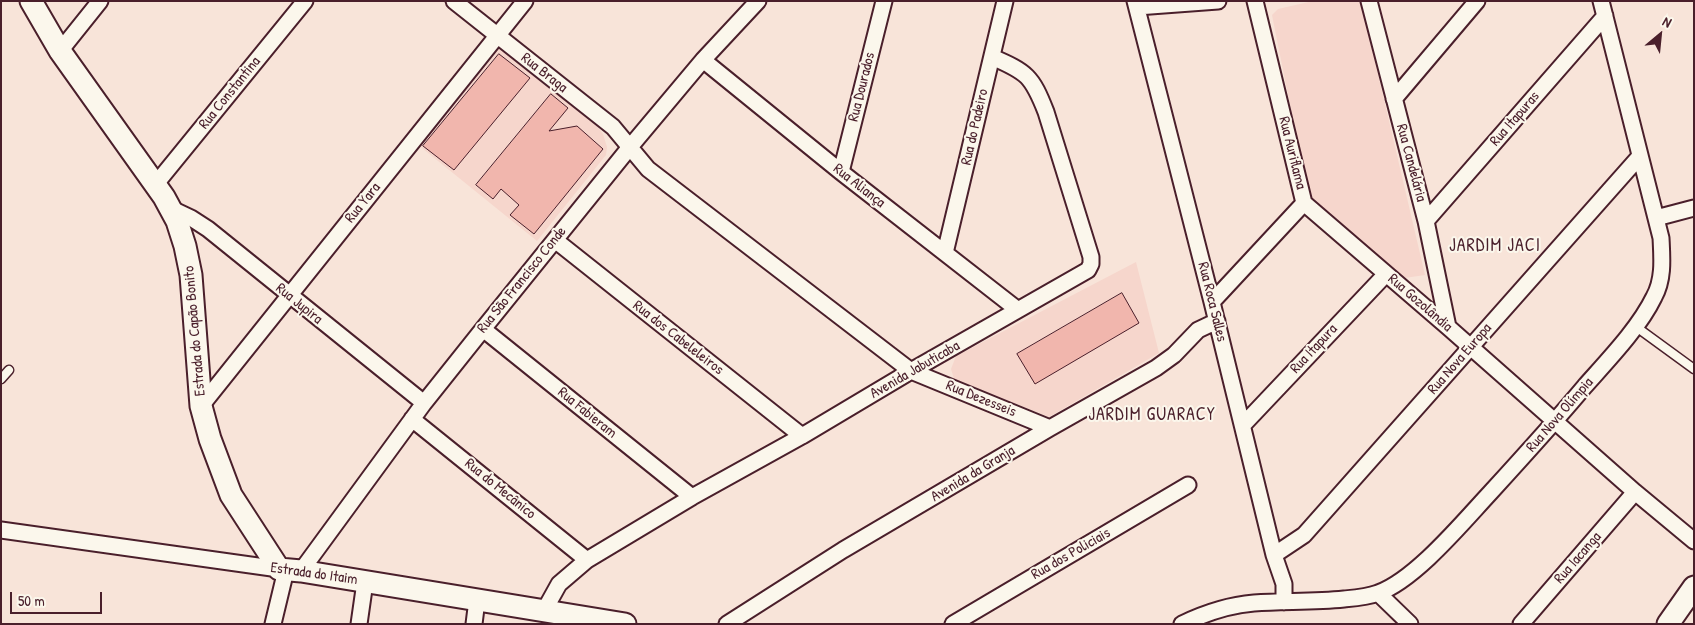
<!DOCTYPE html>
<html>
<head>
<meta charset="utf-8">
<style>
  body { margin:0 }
  #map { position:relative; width:1695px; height:625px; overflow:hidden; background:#f8e4d9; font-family:"Patrick Hand",sans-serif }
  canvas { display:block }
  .frame { position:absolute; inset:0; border:2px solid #4a1f2b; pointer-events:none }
  .north { position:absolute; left:1635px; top:10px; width:50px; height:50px; -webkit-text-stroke:4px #fbf7ec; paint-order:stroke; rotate:28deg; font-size:14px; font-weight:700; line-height:20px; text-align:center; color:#4a1f2b }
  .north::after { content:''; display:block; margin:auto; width:18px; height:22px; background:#4a1f2b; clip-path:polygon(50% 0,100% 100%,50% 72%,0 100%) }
  .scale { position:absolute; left:10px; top:592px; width:92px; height:22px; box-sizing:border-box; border:2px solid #4a1f2b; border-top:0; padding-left:6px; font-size:15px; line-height:18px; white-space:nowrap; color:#4a1f2b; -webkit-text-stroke:4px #fbf7ec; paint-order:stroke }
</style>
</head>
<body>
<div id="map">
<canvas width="1695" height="625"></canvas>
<div class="frame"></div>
<div class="north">N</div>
<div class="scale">50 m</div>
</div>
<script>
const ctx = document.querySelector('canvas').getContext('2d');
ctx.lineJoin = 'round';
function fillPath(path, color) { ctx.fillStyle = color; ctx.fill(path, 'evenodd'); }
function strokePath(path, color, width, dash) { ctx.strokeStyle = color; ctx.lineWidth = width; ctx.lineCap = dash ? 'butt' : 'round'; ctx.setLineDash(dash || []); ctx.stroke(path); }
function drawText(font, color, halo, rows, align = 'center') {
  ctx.font = font + ' "Patrick Hand",sans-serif'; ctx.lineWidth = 4; ctx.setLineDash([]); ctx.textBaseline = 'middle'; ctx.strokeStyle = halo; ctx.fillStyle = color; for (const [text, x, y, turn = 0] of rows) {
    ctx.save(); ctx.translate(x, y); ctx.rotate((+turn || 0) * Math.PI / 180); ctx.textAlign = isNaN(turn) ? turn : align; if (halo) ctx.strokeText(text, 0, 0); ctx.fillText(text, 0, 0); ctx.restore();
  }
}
fillPath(new Path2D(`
  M1313,1H1361L1425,275L1404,278L1308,195L1272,15L1278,9Z
  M499,46L597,126L603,134L607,147L606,155L537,241L417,144Z
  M1136,262L1159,353L1049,417L954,379L951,369L956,356Z`), '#f6d6cc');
const building = new Path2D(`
  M499,54L530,78L454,170L423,146Z
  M551,94L568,108L549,131L577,126L603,149L534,234L510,215L519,205L501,189L493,199L476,185Z
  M1122,293L1139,323L1035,384L1017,354Z`);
fillPath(building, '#f1b6ad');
strokePath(building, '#4a1f2b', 1);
const lane = new Path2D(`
  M1635,326L1694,369
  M1,379L9,370`);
const street = new Path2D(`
  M454,1L613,127L648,169L911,371L1050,428
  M1135,1L1212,302L1274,555L1284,584V602
  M1255,1L1304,203
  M1369,1L1426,221L1448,327
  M1137,7L1218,1
  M60,51L100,1
  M703,60L841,172L1018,310
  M1394,99L1477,1
  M841,172L884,1
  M155,185L305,1
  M1304,203L1448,327L1635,492L1694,541
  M172,209L191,218L208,229L424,403
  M1656,218L1694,208
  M1426,221L1605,16
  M555,240L802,436
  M945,253L1005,1
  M1212,302L1304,203
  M483,329L692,497
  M201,406L525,1
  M412,419L587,560
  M1243,425L1386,274
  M1,530L279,569
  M1274,555L1304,535L1640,156
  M301,571L424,403L483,329L630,147L703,60L758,1
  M1378,593L1410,624
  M544,611L559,584L587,560L692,497L802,436L911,371L1088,270L1091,264V257L1046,112C1032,76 1027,72 992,57
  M273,624L286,570
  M359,624L365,582
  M474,624L477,600
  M727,624L843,550L1050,428L1156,368L1174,355L1198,330L1217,321
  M953,624L1188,485
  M1182,624C1205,613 1229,605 1254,603C1284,601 1314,602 1344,599C1355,598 1368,597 1378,593C1415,580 1463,522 1490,493C1522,458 1554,423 1585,386C1608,360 1639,328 1654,297C1664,279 1662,258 1661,238L1601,1
  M1521,624L1635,492`);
const secondary = new Path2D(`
  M31,1L60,51L164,197L177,221L185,246L191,275L201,406L210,439L231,495L279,569L301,571L625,624
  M1668,624L1694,587`);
strokePath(lane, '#4a1f2b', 11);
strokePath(street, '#4a1f2b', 19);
strokePath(secondary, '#4a1f2b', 25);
strokePath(lane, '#fbf7ec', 8);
strokePath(street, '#fbf7ec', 15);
strokePath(secondary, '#fbf7ec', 21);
drawText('15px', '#4a1f2b', '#fbf7ec', [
  ["Rua Braga",544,73,38],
  ["Rua Dourados",862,87,-76],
  ["Rua Constantina",230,93,-51],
  ["Rua Itapuras",1515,119,-49],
  ["Rua do Padeiro",975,127,-77],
  ["Rua Auriflama",1292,153,76],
  ["Rua Candelária",1411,163,75],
  ["Rua Aliança",859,186,38],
  ["Rua Yara",363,203,-51],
  ["Rua São Francisco Conde",522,280,-51],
  ["Rua Roca Salles",1212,302,76],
  ["Rua Gozolândia",1420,303,41],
  ["Rua Jupira",299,304,39],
  ["Estrada do Capão Bonito",195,331,-95],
  ["Rua dos Cabeleleiros",678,338,38],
  ["Rua Itapura",1314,349,-47],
  ["Rua Nova Europa",1460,359,-49],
  ["Avenida Jabuticaba",915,370,-30],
  ["Rua Dezesseis",981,399,22],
  ["Rua Fabieram",587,413,39],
  ["Rua Nova Olímpia",1560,415,-49],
  ["Avenida da Granja",973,474,-31],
  ["Rua do Mecânico",500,489,39],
  ["Rua dos Policiais",1071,554,-30],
  ["Rua Iacanga",1578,558,-49],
  ["Estrada do Itaim",314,574,8]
]);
ctx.letterSpacing = '1px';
drawText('18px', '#4a1f2b', '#fbf7ec', [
  ["JARDIM JACI",1495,246],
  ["JARDIM GUARACY",1152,415]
]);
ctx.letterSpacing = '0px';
</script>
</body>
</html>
